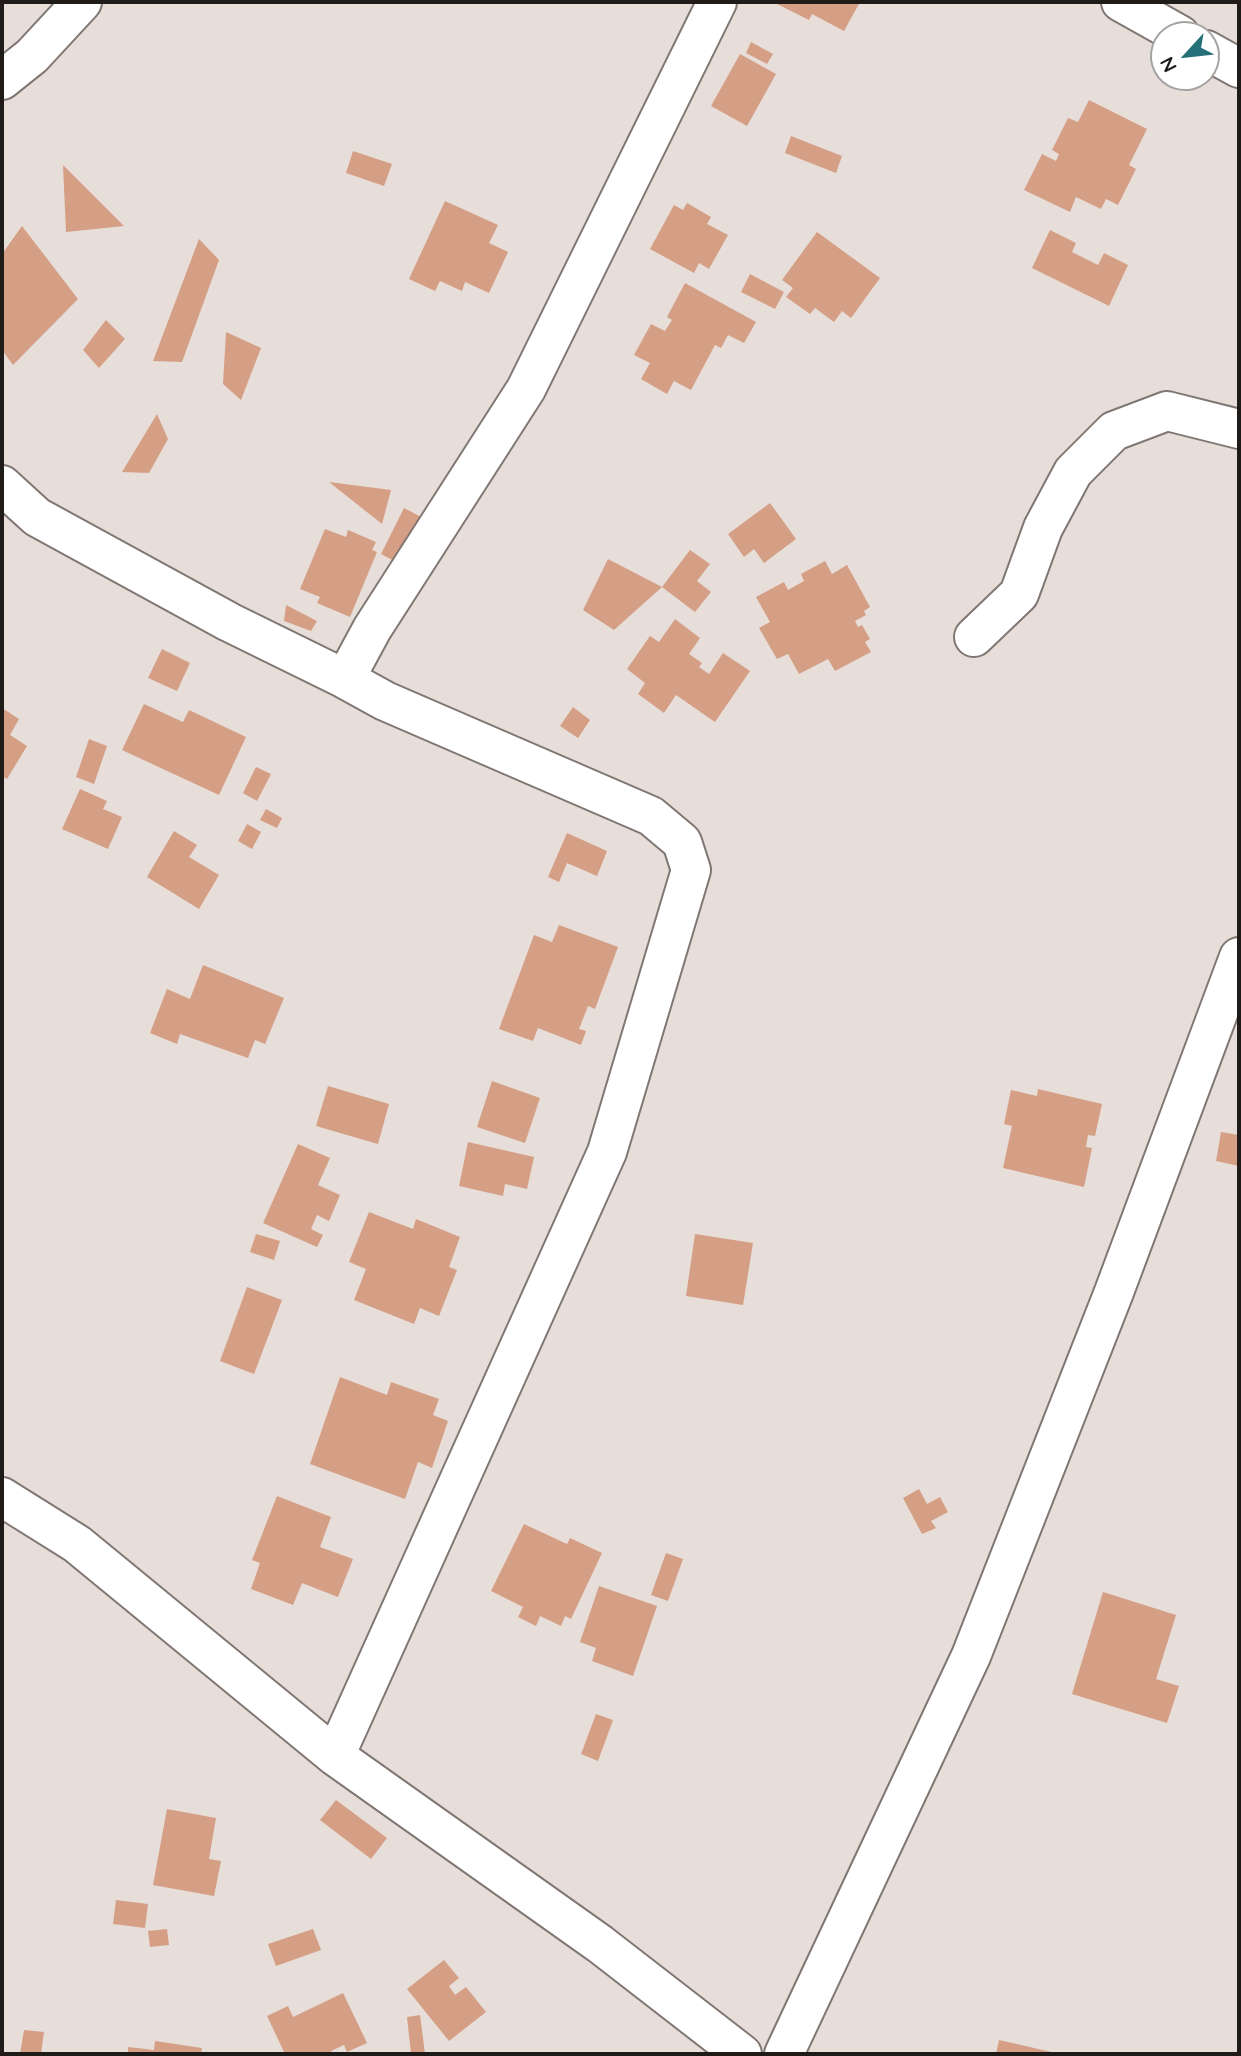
<!DOCTYPE html>
<html>
<head>
<meta charset="utf-8">
<style>
  body { margin:0 }
  #map { position:relative; width:1241px; height:2056px; overflow:hidden; background:#e7ddd9; font-family:Quicksand,sans-serif }
  canvas { display:block }
  .frame { position:absolute; inset:0; border:4px solid #1e1b19; pointer-events:none }
  .north { position:absolute; left:1150px; top:21px; width:70px; height:70px; box-sizing:border-box; background:#fff; border:2px solid #a5a4a3; border-radius:50%; rotate:243deg; font-size:19px; font-weight:700; line-height:28px; text-align:center; color:#1e1b19 }
  .north::after { content:''; display:block; margin:auto; width:24px; height:32px; background:#267079; clip-path:polygon(50% 0,100% 100%,50% 72%,0 100%) }
</style>
</head>
<body>
<div id="map">
<canvas width="1241" height="2056"></canvas>
<div class="frame"></div>
<div class="north">N</div>
</div>
<script>
const ctx = document.querySelector('canvas').getContext('2d');
ctx.lineJoin = 'round';
function fillPath(path, color) { ctx.fillStyle = color; ctx.fill(path, 'evenodd'); }
function strokePath(path, color, width, dash) { ctx.strokeStyle = color; ctx.lineWidth = width; ctx.lineCap = dash ? 'butt' : 'round'; ctx.setLineDash(dash || []); ctx.stroke(path); }
fillPath(new Path2D(`
  M773,2H860L844,31L812,14L809,20Z
  M751,42L773,54L767,64L746,53Z
  M740,54L776,74L747,126L711,106Z
  M1089,100L1147,129L1129,165L1136,169L1118,205L1106,199L1101,209L1076,197L1070,212L1024,190L1042,154L1056,161L1059,154L1052,150L1068,118L1078,122Z
  M791,136L842,156L836,173L785,153Z
  M353,151L392,164L384,186L346,173Z
  M63,165L124,226L66,232Z
  M445,201L498,225L489,243L508,252L489,293L465,282L462,291L440,281L435,291L409,279Z
  M687,203L711,217L707,224L728,235L709,269L699,263L694,273L650,249L674,205L683,210Z
  M22,226L78,299L13,365L2,350V254Z
  M1050,230L1076,243L1072,252L1098,265L1104,253L1128,265L1109,306L1032,268Z
  M817,232L880,278L851,318L842,311L834,322L815,308L810,314L786,297L793,288L782,280Z
  M199,239L219,260L182,362L153,361Z
  M750,274L784,292L775,309L741,292Z
  M685,283L756,322L744,343L728,335L721,348L715,345L691,390L674,381L667,394L641,379L650,363L634,355L651,324L665,331L672,320L667,317Z
  M106,320L125,339L99,368L83,350Z
  M226,332L261,348L241,400L223,384Z
  M157,414L168,439L149,473L122,472Z
  M329,482L391,490L382,524Z
  M770,503L796,539L764,563L754,549L744,557L728,534Z
  M404,508L425,519L402,565L381,554Z
  M325,529L346,537L348,530L376,542L372,550L377,552L350,617L317,603L320,597L300,589Z
  M690,550L710,564L697,581L711,592L695,612L662,587Z
  M608,559L662,587L614,630L583,610Z
  M825,561L832,574L847,565L870,607L864,611L866,615L855,621L858,627L862,625L870,639L865,642L871,652L835,671L828,659L799,674L788,654L777,659L759,628L770,622L756,597L784,582L788,590L804,581L801,574Z
  M286,605L317,621L311,631L284,621Z
  M675,619L700,638L689,654L702,663L699,667L709,674L723,653L750,671L715,722L676,695L664,713L638,694L645,683L627,669L650,636L659,642Z
  M162,649L190,663L177,691L148,678Z
  M144,704L183,722L189,710L246,737L219,795L122,750Z
  M573,707L590,720L578,738L560,726Z
  M2,708L19,719L10,735L27,746L7,779L2,776Z
  M89,739L107,746L94,784L76,777Z
  M256,767L271,774L257,801L243,793Z
  M80,789L107,801L103,809L122,817L108,849L62,829Z
  M266,809L282,818L277,828L260,820Z
  M247,824L261,832L252,849L238,841Z
  M174,831L197,845L189,857L219,875L199,909L147,877Z
  M567,833L607,851L597,876L567,863L559,882L548,877Z
  M559,925L618,947L595,1009L588,1006L579,1029L586,1031L581,1045L538,1028L533,1041L499,1029L534,935L552,942Z
  M203,965L284,998L265,1044L255,1040L248,1058L180,1034L177,1044L150,1033L167,989L190,999Z
  M492,1081L540,1098L525,1143L477,1127Z
  M328,1086L389,1104L378,1144L316,1126Z
  M1038,1089L1102,1104L1095,1136L1088,1135L1086,1147L1092,1148L1084,1187L1003,1168L1012,1126L1004,1124L1011,1090L1037,1096Z
  M1221,1132L1239,1135V1166L1216,1161Z
  M468,1142L534,1157L527,1189L505,1184L503,1196L459,1186Z
  M298,1144L330,1158L318,1185L340,1195L329,1221L317,1215L311,1229L323,1235L317,1247L263,1223Z
  M369,1212L413,1229L416,1219L460,1237L449,1267L457,1270L439,1316L420,1308L414,1324L354,1300L366,1269L349,1262Z
  M256,1234L280,1241L274,1260L250,1252Z
  M695,1234L753,1243L743,1305L686,1296Z
  M247,1287L282,1300L254,1374L220,1361Z
  M340,1377L387,1395L391,1382L439,1399L433,1415L448,1421L432,1468L418,1462L405,1499L310,1464Z
  M919,1489L927,1504L940,1497L948,1512L931,1521L936,1528L922,1534L903,1498Z
  M277,1496L331,1517L320,1547L353,1559L338,1597L302,1583L293,1605L251,1589L260,1563L252,1560Z
  M524,1524L567,1544L570,1538L602,1553L571,1619L565,1616L561,1626L540,1616L536,1626L518,1617L523,1607L491,1591Z
  M666,1553L683,1559L668,1601L651,1595Z
  M599,1586L657,1606L633,1676L592,1661L596,1648L580,1642Z
  M1103,1592L1176,1615L1156,1679L1179,1686L1167,1723L1072,1694Z
  M596,1714L613,1720L598,1761L581,1754Z
  M336,1800L387,1838L371,1859L320,1820Z
  M167,1809L216,1818L209,1859L221,1861L214,1896L153,1885Z
  M116,1900L148,1904L145,1928L113,1924Z
  M167,1929L169,1945L150,1947L148,1931Z
  M313,1929L321,1950L276,1966L268,1944Z
  M444,1960L459,1978L449,1986L455,1995L466,1987L486,2012L449,2041L407,1989Z
  M343,1993L367,2043L347,2052L344,2045L331,2051L333,2054H285L267,2016L288,2006L293,2017Z
  M420,2015L425,2054H411L407,2017Z
  M24,2030L44,2032L41,2054H20Z
  M999,2040L1056,2053V2054H996Z
  M155,2041L202,2048L201,2054H128V2047L154,2050Z`), '#d59f85');
const minor = new Path2D(`
  M1121,2L1180,35
  M1206,50L1239,68
  M2,80L32,56L82,2
  M2,485L37,517L229,622L345,679
  M974,637L1019,594L1043,528L1073,472L1114,431L1167,411L1239,429
  M2,1497L77,1544L335,1756L600,1944L742,2054
  M335,1756L607,1152L691,870L682,842L651,816L385,701L345,679L372,629L526,389L717,2
  M784,2054L971,1656L1114,1292L1239,957`);
strokePath(minor, '#807773', 42);
strokePath(minor, '#fff', 38);
</script>
</body>
</html>
